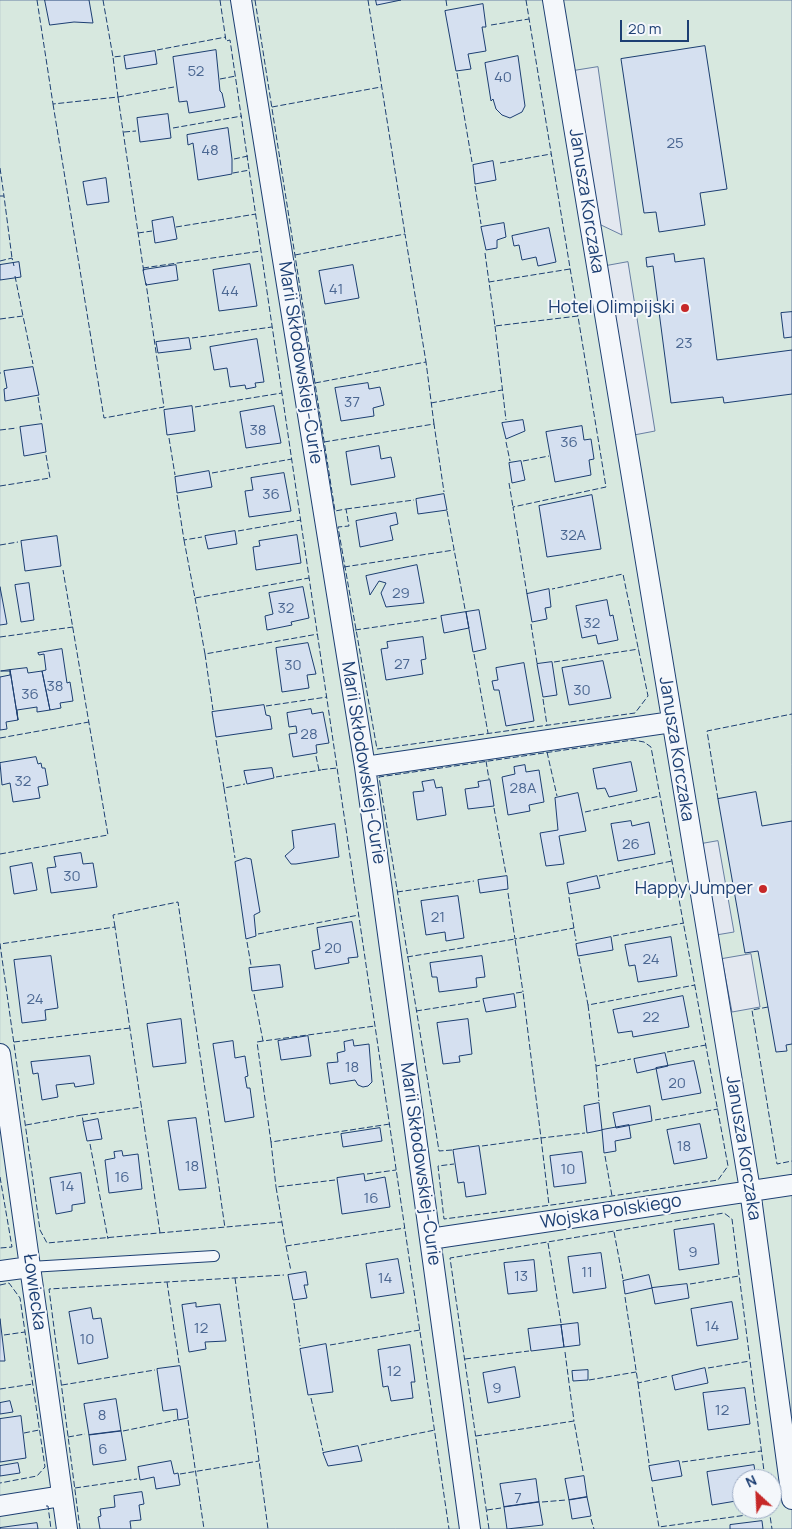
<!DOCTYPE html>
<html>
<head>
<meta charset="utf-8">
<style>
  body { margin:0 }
  #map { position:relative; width:792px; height:1529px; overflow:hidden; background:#f4f7fb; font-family:Manrope,sans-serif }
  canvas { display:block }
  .north { position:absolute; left:732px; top:1469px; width:50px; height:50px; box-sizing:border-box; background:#f4f7fb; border:1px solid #9eadc5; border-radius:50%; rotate:335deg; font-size:14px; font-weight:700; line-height:20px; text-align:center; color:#1d3f73 }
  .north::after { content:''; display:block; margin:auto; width:18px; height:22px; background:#c62828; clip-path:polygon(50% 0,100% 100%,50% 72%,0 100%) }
  .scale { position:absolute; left:620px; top:20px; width:69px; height:22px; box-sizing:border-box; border:2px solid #1d3f73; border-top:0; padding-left:6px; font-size:15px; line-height:18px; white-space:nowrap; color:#1d3f73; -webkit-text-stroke:4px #f4f7fb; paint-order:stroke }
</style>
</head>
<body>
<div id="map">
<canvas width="792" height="1529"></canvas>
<div class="north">N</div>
<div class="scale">20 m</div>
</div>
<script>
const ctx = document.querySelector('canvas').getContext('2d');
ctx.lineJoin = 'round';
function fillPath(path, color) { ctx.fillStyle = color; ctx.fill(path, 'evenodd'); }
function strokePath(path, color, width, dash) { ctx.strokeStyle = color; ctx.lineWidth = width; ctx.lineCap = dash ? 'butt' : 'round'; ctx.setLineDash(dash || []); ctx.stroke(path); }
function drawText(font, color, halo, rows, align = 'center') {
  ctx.font = font + ' Manrope,sans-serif'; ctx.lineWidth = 4; ctx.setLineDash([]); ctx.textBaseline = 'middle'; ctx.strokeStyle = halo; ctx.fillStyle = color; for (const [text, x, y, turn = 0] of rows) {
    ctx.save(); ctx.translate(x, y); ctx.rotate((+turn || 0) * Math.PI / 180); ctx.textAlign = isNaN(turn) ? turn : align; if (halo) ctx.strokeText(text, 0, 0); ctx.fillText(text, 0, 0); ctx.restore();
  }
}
const green = new Path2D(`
  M0,0H792V1529H0ZM742,1479H772V1509H742Z`);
fillPath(green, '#d7e8df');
strokePath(green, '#687fa3', 1);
const parking = new Path2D(`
  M598,67L622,235L599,224L573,71Z
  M628,262L655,431L634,435L606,266Z
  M718,841L734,932L716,935L701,844Z
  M751,954L760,1007L732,1012L722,959Z`);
fillPath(parking, '#e3e8f0');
strokePath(parking, '#687fa3', 1);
const building = new Path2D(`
  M45,0H89L93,23L74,22L50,25Z
  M376,0H401L377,5Z
  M483,4L486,27H482L486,51L468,54L471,69L456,71L445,11Z
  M705,46L727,189L700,193L705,225L659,232L656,212L644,213L621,59Z
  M216,50L220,91L222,93L225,107L189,113L187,101L179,102L173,57Z
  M155,51L157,64L126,69L124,56Z
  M518,56L525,106L522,112L510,118L502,115L496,109L493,99L491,101L485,63Z
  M168,114L171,138L140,142L137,118Z
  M228,128L232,159V174L198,180L193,143L188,145L187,135Z
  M493,161L496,180L475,184L473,165Z
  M106,178L109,202L87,205L83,182Z
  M173,217L177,239L155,243L152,221Z
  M504,223L506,237L497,240V248L486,250L481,227Z
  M549,228L556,262L538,266L536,257L522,260L519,245L514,246L512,236Z
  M674,254L675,262L704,258L717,360L792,350V394L724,403L723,397L671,403L653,266L647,267L646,258Z
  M19,262L21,277L0,280V265Z
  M250,264L257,306L219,311L213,270Z
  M176,265L178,280L146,285L143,270Z
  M353,265L359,298L325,304L319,271Z
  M792,312V337L784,338L781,313Z
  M189,338L191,349L158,353L156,342Z
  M257,339L264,382L255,383L256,387L246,389L245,385L230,387L227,368L214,370L210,347Z
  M33,367L39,395L5,401L4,389L7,388L4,371Z
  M368,383L369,389L380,387L384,405L373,408L374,416L341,421L335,388Z
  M192,406L195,431L167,435L164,410Z
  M274,406L281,443L246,448L240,412Z
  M523,420L525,431L506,439L502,423Z
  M42,424L46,452L24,456L20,427Z
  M582,426L584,440L591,439L594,459L589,460L591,475L555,482L546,432Z
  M379,446L381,459L391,457L395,477L351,485L346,452Z
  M521,461L525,480L512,483L509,463Z
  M209,471L212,487L177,493L175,477Z
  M284,473L291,511L249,517L245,491L253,490L251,478Z
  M444,494L447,510L418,514L416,499Z
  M592,495L601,549L547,557L539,506Z
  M396,513L398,524L390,526L393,540L360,547L356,521Z
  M235,531L237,544L208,549L205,536Z
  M297,535L301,563L256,570L253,547L260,546L259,541Z
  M57,536L61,566L25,571L21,541Z
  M417,565L424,603L386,607L381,593L386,583L379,581L370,595L366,576Z
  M29,583L34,620L21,622L15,585Z
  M0,587L7,624L0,625Z
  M303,587L309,618L291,622L292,625L267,630L265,616L273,614L269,593Z
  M549,589L551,607L545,608L547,619L532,622L527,594Z
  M607,600L610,616L613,615L618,640L598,644L596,635L582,638L576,606Z
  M479,610L486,649L473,652L466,612Z
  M466,612L469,628L444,633L441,616Z
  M423,637L426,659L421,660L423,674L386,680L381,649L388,648L387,642Z
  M308,643L316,674L307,675L309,688L282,692L276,648Z
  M62,649L67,683L70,682L73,701L60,703L61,708L50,710L42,671L46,670L44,654L39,655L38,653Z
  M603,661L611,698L569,705L562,668Z
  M552,662L557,695L543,697L537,664Z
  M524,663L534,721L506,726L499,690H494L492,681L498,680L496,668Z
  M27,668L28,673L42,671L50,710L37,712V707L17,710L18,720L10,670Z
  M10,670L18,720L6,722L7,729L0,730V677L10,675V671H1Z
  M264,705L266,715L270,716L272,729L216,737L212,712Z
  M311,709L312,714L323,712L329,743L316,745L317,753L293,757L289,734L297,733L296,726L289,727L287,713Z
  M36,757L38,764L41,763L42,768H45L48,785L38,787L40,798L13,802L10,783L2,785L0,763Z
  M631,762L637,791L609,797L605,788L597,789L593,769Z
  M525,765L526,772L539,770L544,802L529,805L530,811L508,815L502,777L515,774L514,767Z
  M272,768L274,778L247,784L244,771Z
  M434,780L436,788L442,787L446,815L417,820L413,792L424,791L422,782Z
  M490,780L494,806L468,809L465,789L479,787L478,782Z
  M756,792L762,826L792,821V1044L786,1045L787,1051L776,1052L758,951L745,953L718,799Z
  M578,793L586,831L559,836L564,864L546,866L540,833L558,830L555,798Z
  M631,821L632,826L649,822L655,854L618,861L611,824Z
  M335,824L339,857L296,864H291L285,856L294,848L292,831Z
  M81,853L83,864L93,863L97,887L51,893L47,868L56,867L54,857Z
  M246,858L251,859L260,912L254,915L256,936L246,939L235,862Z
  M32,863L37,890L14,894L10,867Z
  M507,876L508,889L480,893L478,880Z
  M597,876L600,888L569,894L567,883Z
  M458,896L464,938L446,941L445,932L426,935L421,901Z
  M352,922L358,957L348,958L349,963L315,969L312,951L320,949L317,928Z
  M611,937L613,950L578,956L576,944Z
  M671,937L677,976L638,982L635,965L629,966L625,945Z
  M51,956L58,1008L45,1010L46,1020L22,1023L14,960Z
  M482,956L485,977L476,978L477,987L439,992L437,977H432L430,963Z
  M280,965L283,987L252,991L249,968Z
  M514,994L516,1007L486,1012L483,999Z
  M683,996L689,1027L633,1037L632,1031L618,1033L613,1010Z
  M181,1019L186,1063L153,1067L147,1024Z
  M468,1019L472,1054L459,1056L460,1062L443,1064L437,1023Z
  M308,1036L311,1056L281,1060L278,1041Z
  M353,1040L354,1046L369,1044L372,1082L368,1086L363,1087L358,1085L355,1080L330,1084L327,1063L338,1062L337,1053L345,1051L344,1042Z
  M233,1041L235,1058L245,1056L248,1076L245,1077L247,1088H250L254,1117L225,1122L213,1044Z
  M665,1053L668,1066L637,1073L634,1059Z
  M90,1056L94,1084L75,1087L74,1083L56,1085L58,1097L42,1100L38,1073L33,1074L31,1062Z
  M694,1061L701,1093L662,1100L656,1068Z
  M599,1103L602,1130L587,1133L584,1106Z
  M650,1106L652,1121L616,1128L613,1113Z
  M196,1118L206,1188L179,1190L168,1121Z
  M98,1119L102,1139L87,1141L83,1122Z
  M700,1124L707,1158L674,1164L667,1130Z
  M629,1125L631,1138L615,1141L616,1151L604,1153L602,1130Z
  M380,1128L382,1141L343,1147L341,1134Z
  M479,1146L486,1194L466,1197L464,1182L458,1183L453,1150Z
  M122,1151L123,1156L138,1154L142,1189L109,1193L105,1160L115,1158L114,1152Z
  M582,1152L586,1183L554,1187L550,1156Z
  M81,1173L85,1203L72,1205V1211L56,1214L50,1178Z
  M364,1174L365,1181L385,1177L390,1207L342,1214L337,1178Z
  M714,1224L719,1264L679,1270L674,1230Z
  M601,1253L606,1288L573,1293L568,1257Z
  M398,1259L404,1293L371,1298L366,1264Z
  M534,1260L537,1291L508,1294L504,1263Z
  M306,1272L308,1285H304L307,1298L293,1300L288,1275Z
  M649,1275L652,1288L625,1294L623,1281Z
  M687,1284L689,1298L655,1304L652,1288Z
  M732,1302L738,1339L697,1346L691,1309Z
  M196,1303V1307L220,1304L226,1341L205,1342L206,1349L189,1352L182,1305Z
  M91,1308L93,1319L101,1318L108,1358L78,1364L69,1312Z
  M0,1319L5,1361H0Z
  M578,1323L580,1345L564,1347L561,1325Z
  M561,1325L564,1347L531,1351L528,1329Z
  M326,1344L333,1392L308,1395L300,1349Z
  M410,1345L415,1382H411L413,1398L391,1401L388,1386L383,1387L378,1350Z
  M180,1366L188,1418L178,1420L177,1409L163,1411L157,1369Z
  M515,1367L520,1397L488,1403L483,1373Z
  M705,1368L708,1383L675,1390L672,1376Z
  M588,1370V1380L573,1381L572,1371Z
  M745,1388L750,1424L708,1430L703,1393Z
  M116,1399L121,1431L89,1435L84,1404Z
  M10,1401L13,1412L0,1414V1403Z
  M21,1416L26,1458L0,1462V1419Z
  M121,1431L126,1460L93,1465L89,1435Z
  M358,1446L362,1461L328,1466L323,1453Z
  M171,1461L174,1474L178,1473L180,1485L156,1489L154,1477L140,1480L138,1467Z
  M679,1461L682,1476L652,1481L649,1466Z
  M18,1463L20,1473L0,1476V1466Z
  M754,1465L756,1479H742V1500L712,1505L707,1472Z
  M584,1476L587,1497L569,1500L565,1479Z
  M536,1479L539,1502L504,1507L500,1484Z
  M142,1492L144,1504L139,1505L141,1520L130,1521L131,1529H100L98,1517L101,1516L100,1509L115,1507L114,1496Z
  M587,1497L591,1516L572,1519L569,1500Z
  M539,1502L543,1525L507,1529L504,1507Z
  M762,1521L763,1529H730V1525Z
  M37,1523L38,1529H0V1528Z`);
fillPath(building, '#d5e0f0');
strokePath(building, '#1d3f73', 1);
const lane = new Path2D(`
  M30,1267L214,1256`);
const street = new Path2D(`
  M241,0L365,767L470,1529
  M553,0L750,1190L792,1499
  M365,767L672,722
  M0,1054L67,1529
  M430,1239L792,1185
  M0,1271L30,1267
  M0,1506L62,1496`);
strokePath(lane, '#1d3f73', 12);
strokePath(street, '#1d3f73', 22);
strokePath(lane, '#f4f7fb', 10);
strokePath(street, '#f4f7fb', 20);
strokePath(new Path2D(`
  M37,0L53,104L118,97L113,57
  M103,0L113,57L122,56
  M220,0L226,41L230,40L449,1529
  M255,0L335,511L346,509L349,526L338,527L377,749L635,713L648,696L623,574L552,589
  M368,0L405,234
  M446,0L447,7
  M526,0L606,487L513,507L527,594
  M491,25L529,19
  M157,50L226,37
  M457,73L472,162
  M220,79L236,76
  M118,97L144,273
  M118,97L174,87
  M53,104L104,418L164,407L146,283
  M272,107L381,87
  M173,128L242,116
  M124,132L136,131
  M234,159L248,156
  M500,163L551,154
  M0,168L4,196
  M233,173L250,170
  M475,186L481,224
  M0,196H4L12,258
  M176,227L256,214
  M138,233L152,231
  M485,253L489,282
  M295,255L405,234L426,362
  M0,261L12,258L14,266
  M143,268L261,251
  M570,269L489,282L495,326L578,316
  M15,276L23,316
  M0,319L23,316L33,364
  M495,326L506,420
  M192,338L272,327
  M0,373H1
  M315,383L426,362L434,424
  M38,397L42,422
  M431,403L502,390
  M195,407L282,393
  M0,430L17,428
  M169,438L175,475
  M324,442L434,424L444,492
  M506,442L510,461
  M523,461L549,456
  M212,473L292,459
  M509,483L513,507
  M0,486L50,478L46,455
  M177,495L184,540L202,537
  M346,509L414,500
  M447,511L465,609
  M238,531L301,520
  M184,540L195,598L309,578
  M0,545L18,542
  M344,567L454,550
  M195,598L205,654L318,634
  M531,624L537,663
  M355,630L438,618
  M0,637L73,627
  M205,654L213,710
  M474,654L488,733
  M554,662L639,649
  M543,699L547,725
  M266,706L327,697
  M0,738L89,722
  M216,740L224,788L245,784
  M547,752L557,796
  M316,756L319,770L337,768
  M486,761L489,779
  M276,777L321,770
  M224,788L235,858
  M718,799L707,731L792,714
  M494,808L506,874
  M585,812L660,796
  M0,854L108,835L63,570
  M599,876L672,861
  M397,892L474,881
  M508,893L515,939L574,928
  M569,897L576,941
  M115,927L113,915L178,902L225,1228
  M258,934L359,915
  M613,936L684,923
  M247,942L251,965
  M407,957L515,939L523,992
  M579,958L588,1005L695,985
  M516,993L523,992L541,1138L585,1133
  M254,994L263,1041L375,1026
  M588,1005L596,1066L631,1059
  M768,1007L752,1010L777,1164L792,1161
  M416,1011L480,1001
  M263,1041L257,1042L271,1142L390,1124
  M14,1042L130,1028
  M667,1052L706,1045
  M596,1066L599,1101
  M82,1115L142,1107
  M655,1120L718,1109
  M26,1125L82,1115L83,1121
  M271,1142L276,1187
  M90,1144L108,1239
  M482,1146L541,1138L549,1205
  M452,1150L439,1151L379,777L633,740L644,742L651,747L728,1166L718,1180L559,1204L444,1219L438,1166L454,1164
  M605,1156L612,1196
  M367,1174L396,1170
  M0,1177L12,1247L0,1248
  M335,1180L276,1187L286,1246L405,1228
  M614,1232L623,1279
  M160,1233L115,927L0,944L40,1230L47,1243L282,1222
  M548,1243L561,1323
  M286,1246L291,1271
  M235,1278L268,1529
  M167,1282L179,1363
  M690,1284L739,1276
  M0,1285L9,1283L20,1298L45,1467L37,1476L0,1483
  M625,1297L638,1383L669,1376
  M294,1303L300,1346
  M4,1335L25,1332
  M330,1345L420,1330
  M565,1352L574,1421
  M465,1359L529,1351
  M708,1368L750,1361
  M589,1380L636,1372
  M638,1383L649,1463
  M62,1385L155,1370
  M0,1389L33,1384
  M311,1398L323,1451
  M188,1420L204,1529
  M123,1431L177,1420
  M24,1433L39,1430
  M476,1436L574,1421L583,1471
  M68,1437L85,1434
  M361,1445L435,1430
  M682,1462L761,1451
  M180,1474L259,1461
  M652,1487L659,1527L769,1512
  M75,1488L137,1479
  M542,1502L566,1500
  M46,1506H48L51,1529
  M769,1509L772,1529
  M487,1510L501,1508
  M591,1519L594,1529
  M80,1529L49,1289L284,1275
  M489,1529L450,1258L724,1213L732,1219L765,1479`), '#1d3f73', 1, [6, 2.5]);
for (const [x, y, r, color] of [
  [685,308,5,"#c62828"],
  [763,889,5,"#c62828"]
]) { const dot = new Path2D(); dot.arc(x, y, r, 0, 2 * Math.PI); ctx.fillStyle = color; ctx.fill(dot); strokePath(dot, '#f4f7fb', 2); }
drawText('15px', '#4b6792', null, [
  ["52",196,72],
  ["40",503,78],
  ["25",675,144],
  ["48",210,151],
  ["41",336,290],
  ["44",230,292],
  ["23",684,344],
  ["37",352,403],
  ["38",258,431],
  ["36",569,443],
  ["36",271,495],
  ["32A",573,536],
  ["29",401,594],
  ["32",286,609],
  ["32",592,624],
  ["27",402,665],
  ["30",293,666],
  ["38",55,687],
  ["30",582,691],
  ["36",30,695],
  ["28",309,735],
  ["32",23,782],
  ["28A",523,789],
  ["26",631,845],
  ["30",72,877],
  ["21",438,918],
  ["20",333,949],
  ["24",651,960],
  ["24",35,1000],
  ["22",651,1018],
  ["18",352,1068],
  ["20",677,1084],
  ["18",684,1147],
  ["18",192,1167],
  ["10",568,1170],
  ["16",122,1178],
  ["14",67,1187],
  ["16",371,1199],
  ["9",693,1253],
  ["11",587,1273],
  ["13",521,1277],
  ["14",385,1279],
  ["14",712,1327],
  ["12",201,1329],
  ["10",87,1340],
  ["12",394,1372],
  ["9",497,1389],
  ["12",722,1411],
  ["8",102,1416],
  ["6",103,1450],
  ["7",518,1499]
]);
drawText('18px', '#1d3f73', '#f4f7fb', [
  ["Janusza Korczaka",586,201,81],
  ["Marii Skłodowskiej-Curie",300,363,81],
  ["Janusza Korczaka",676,749,81],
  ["Marii Skłodowskiej-Curie",363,763,81],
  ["Janusza Korczaka",743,1148,81],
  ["Marii Skłodowskiej-Curie",420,1164,82],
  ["Wojska Polskiego",611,1212,-9],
  ["Łowiecka",34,1292,82]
]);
drawText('18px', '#1d3f73', '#f4f7fb', [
  ["Hotel Olimpijski",675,308],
  ["Happy Jumper",753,889]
], 'right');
</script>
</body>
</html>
